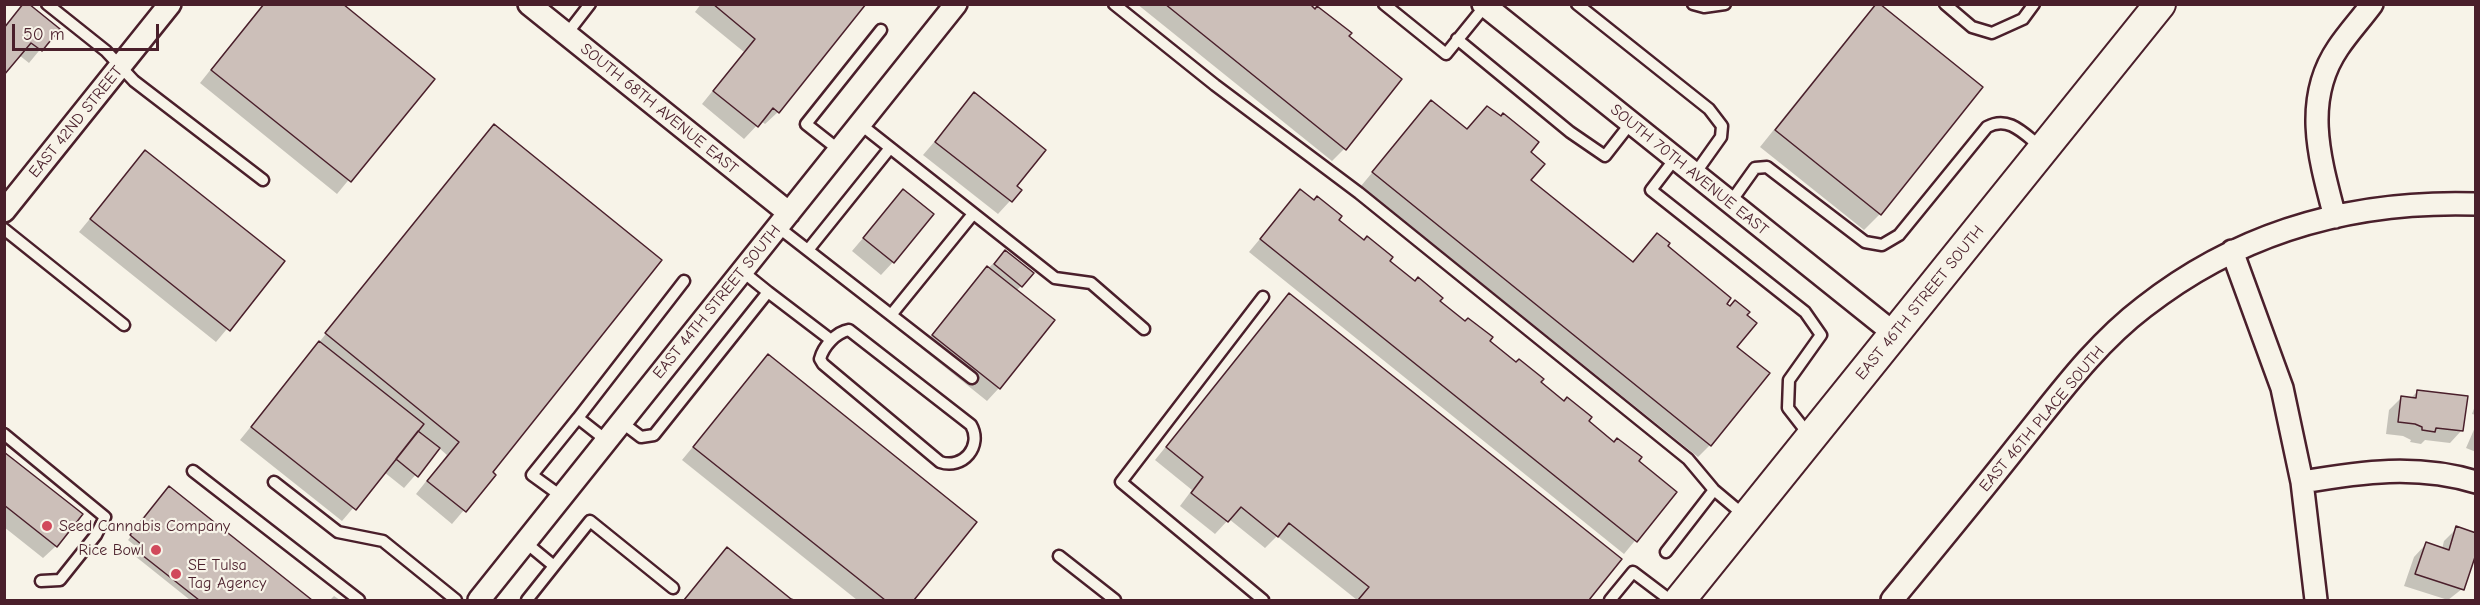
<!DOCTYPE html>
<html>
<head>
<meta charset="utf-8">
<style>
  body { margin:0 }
  #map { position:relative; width:2480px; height:605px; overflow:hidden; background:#f7f3e8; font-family:"Comic Neue",sans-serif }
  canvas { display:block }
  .frame { position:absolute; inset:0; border:6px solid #4a1f2b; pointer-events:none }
  .scale { position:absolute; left:12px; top:24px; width:147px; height:27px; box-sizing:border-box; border:3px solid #4a1f2b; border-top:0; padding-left:8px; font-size:18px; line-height:21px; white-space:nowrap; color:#4a1f2b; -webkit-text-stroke:4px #f7f3e8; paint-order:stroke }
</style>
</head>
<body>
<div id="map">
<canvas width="2480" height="605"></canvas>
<div class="frame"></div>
<div class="scale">50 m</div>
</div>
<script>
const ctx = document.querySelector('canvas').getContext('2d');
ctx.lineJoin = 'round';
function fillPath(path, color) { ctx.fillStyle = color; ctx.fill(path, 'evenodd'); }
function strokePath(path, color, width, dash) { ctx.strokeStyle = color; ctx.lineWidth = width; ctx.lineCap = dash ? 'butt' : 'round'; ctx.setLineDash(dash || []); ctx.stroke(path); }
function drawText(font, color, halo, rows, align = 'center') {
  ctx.font = font + ' "Comic Neue",sans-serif'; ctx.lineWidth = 4.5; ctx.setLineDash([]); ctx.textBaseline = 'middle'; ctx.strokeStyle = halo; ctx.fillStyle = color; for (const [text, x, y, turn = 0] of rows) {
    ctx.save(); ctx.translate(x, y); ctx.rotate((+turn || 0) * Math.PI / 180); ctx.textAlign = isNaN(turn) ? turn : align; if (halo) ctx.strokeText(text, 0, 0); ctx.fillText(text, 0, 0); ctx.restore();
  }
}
fillPath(new Path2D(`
  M25,4L57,29L29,63L19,55L4,73V27Z
  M263,4H340L432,79L337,194L200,83Z
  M701,4H864L778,112L765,124L761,121L744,139L702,104L744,52L695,12Z
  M1137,4H1307L1347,36L1344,149L1332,161Z
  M1878,4L1981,87L1880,214L1864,230L1760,147L1862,20Z
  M975,94L1015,186L1020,190L998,214L923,155Z
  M1431,102L1466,130L1487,108L1528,153L1529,181L1631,263L1657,235L1724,304L1745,315L1710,445L1698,457L1361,186Z
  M494,126L491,472L494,475L452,524L416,494L447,455L439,448L404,488L384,472L342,521L240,440Z
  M145,152L283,262L216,342L79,232Z
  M903,191L893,262L881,275L852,251Z
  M1300,191L1675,492L1624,554L1249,252Z
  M1006,252L1021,286L1016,291L999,388L987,401L921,348L975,280Z
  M1289,295L1620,560L1587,600H1357L1277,536L1265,548L1229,519L1215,534L1180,506L1192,490L1155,460Z
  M768,356L975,522L912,600H857L682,460Z
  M2418,391L2462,430L2450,443L2425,440L2421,444L2410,442L2411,440L2403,436L2386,434L2389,410L2401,398L2410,399Z
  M2476,403V415L2472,414Z
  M2476,425V452L2466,448Z
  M4,454L56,546L43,558L4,527Z
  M169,488L310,600H190L135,556L139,549L128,540Z
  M2457,528L2462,589L2448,600L2404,586L2414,557L2426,544L2442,549L2444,541Z
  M727,549L791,600H683Z
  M334,596L340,600H330Z`), '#0003');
const building = new Path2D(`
  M23,4H29L60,29L42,51L31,43L4,75V28Z
  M264,4H343L435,79L351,182L211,70Z
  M713,4H866L779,113L773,108L758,127L713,91L755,39Z
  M1165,4H1310L1315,9L1317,6L1352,33L1349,36L1402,79L1346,150Z
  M1876,4H1880L1983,87L1881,215L1775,130Z
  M974,92L1046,150L1017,186L1022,190L1012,202L935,142Z
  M1431,100L1467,129L1487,106L1501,116L1503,113L1539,142L1531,152L1545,164L1531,180L1633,262L1657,233L1670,243L1668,246L1731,298L1727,304L1730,306L1735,300L1750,312L1747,315L1757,323L1737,347L1770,373L1711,446L1372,172Z
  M494,124L662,260L493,472L496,475L466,512L427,481L459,442L325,333Z
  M145,150L285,261L230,331L90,219Z
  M903,189L934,214L894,263L863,238Z
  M1300,189L1314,200L1317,196L1342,216L1339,220L1364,240L1367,236L1393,257L1390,261L1415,281L1418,277L1443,298L1440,301L1465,321L1468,318L1493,337L1490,341L1516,362L1519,359L1544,379L1541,382L1564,401L1567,397L1592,417L1589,421L1614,442L1617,438L1642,457L1639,461L1677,492L1637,542L1260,239Z
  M1005,250L1034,273L1022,287L994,264Z
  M987,266L1055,320L1000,389L932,335Z
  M1289,293L1622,559L1589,600H1358L1369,587L1289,523L1278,537L1241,507L1228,522L1191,493L1203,477L1166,447Z
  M319,341L424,424L356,510L251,427Z
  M768,354L977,522L914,600H885L693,447Z
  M2417,390L2468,396L2463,431L2436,428L2435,432L2422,430V427L2415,424L2398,422L2401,396L2416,398Z
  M418,431L440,448L418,477L396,459Z
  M4,452L83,514L57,547L4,505Z
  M169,486L312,600H199L137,551L142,545L130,535Z
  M2456,526L2476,533V554L2464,590L2415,574L2426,542L2449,550Z
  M727,547L791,599L794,600H684Z`);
fillPath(building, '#ccbfb9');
strokePath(building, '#4a1f2b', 1.5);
const lane = new Path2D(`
  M47,4L106,51L134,81L263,180
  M1114,4L1215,85L1359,193L1688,459L1714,490L1745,516
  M1384,4L1446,54L1485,6
  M1577,4L1709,109L1722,126L1721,137L1694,175
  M1693,4L1704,7L1725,4
  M1945,4L1972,27L1992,33L2023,19L2034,4
  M566,35L590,4
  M1457,39L1570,132L1605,156L1630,124
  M860,124L1055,278L1091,283L1144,329
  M839,150L806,124L881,30
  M1674,160L1651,190L1805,312L1821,335L1789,380L1788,408L1809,435
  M1730,203L1755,168L1767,167L1865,242L1882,245L1899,235L1987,127C2009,115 2024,134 2042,148
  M778,227L972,378
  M4,229L124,325
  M808,250L890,148
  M768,292L831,340
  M1263,297L1121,482L1263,600
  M891,315L973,214
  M849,330L971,425C983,446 963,470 940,462L823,364L820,359C823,347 836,332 849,330Z
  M578,418L684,281
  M620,421L641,437L654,435L768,292L742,271
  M4,434L105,517L96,535L60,580L41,581
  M193,471L359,600
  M274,482L338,532L383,541L456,600
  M561,496L532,475L578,418L606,440
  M525,542L554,566L527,600
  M1666,552L1714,490
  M1059,556L1115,600
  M554,566L590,521L673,588
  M1610,600L1633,572L1670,600`);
const street = new Path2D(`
  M529,4L789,213
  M1483,4L1896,335
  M4,211L170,4
  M2335,217C2320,160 2302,101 2338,48C2348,33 2361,19 2372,4
  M2232,251L2282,388L2302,482L2316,600
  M2302,482C2362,472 2416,464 2476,482
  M479,600L956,4
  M1892,600C1934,549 1977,497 2018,445C2057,397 2094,345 2144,307C2241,231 2352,200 2476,204`);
const secondary = new Path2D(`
  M1680,600L2160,4`);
strokePath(lane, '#4a1f2b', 15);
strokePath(street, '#4a1f2b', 26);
strokePath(secondary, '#4a1f2b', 34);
strokePath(lane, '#f7f3e8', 10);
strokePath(street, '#f7f3e8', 21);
strokePath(secondary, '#f7f3e8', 30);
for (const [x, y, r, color] of [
  [47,526,6,"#d1495b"],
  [156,550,6,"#d1495b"],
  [176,574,6,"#d1495b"]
]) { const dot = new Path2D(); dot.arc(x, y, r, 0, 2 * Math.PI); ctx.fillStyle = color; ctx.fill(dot); strokePath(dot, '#f7f3e8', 2); }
drawText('16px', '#4a1f2b', '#f7f3e8', [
  ["SOUTH 68TH AVENUE EAST",659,109,39],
  ["EAST 42ND STREET",76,122,-51],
  ["SOUTH 70TH AVENUE EAST",1689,170,39],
  ["EAST 44TH STREET SOUTH",717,302,-51],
  ["EAST 46TH STREET SOUTH",1920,303,-51],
  ["EAST 46TH PLACE SOUTH",2042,419,-50]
]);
drawText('16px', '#4a1f2b', '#f7f3e8', [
  ["Seed Cannabis Company",59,526],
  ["Rice Bowl",144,550,"right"],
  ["SE Tulsa",188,565],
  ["Tag Agency",188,583]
], 'left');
</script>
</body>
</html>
